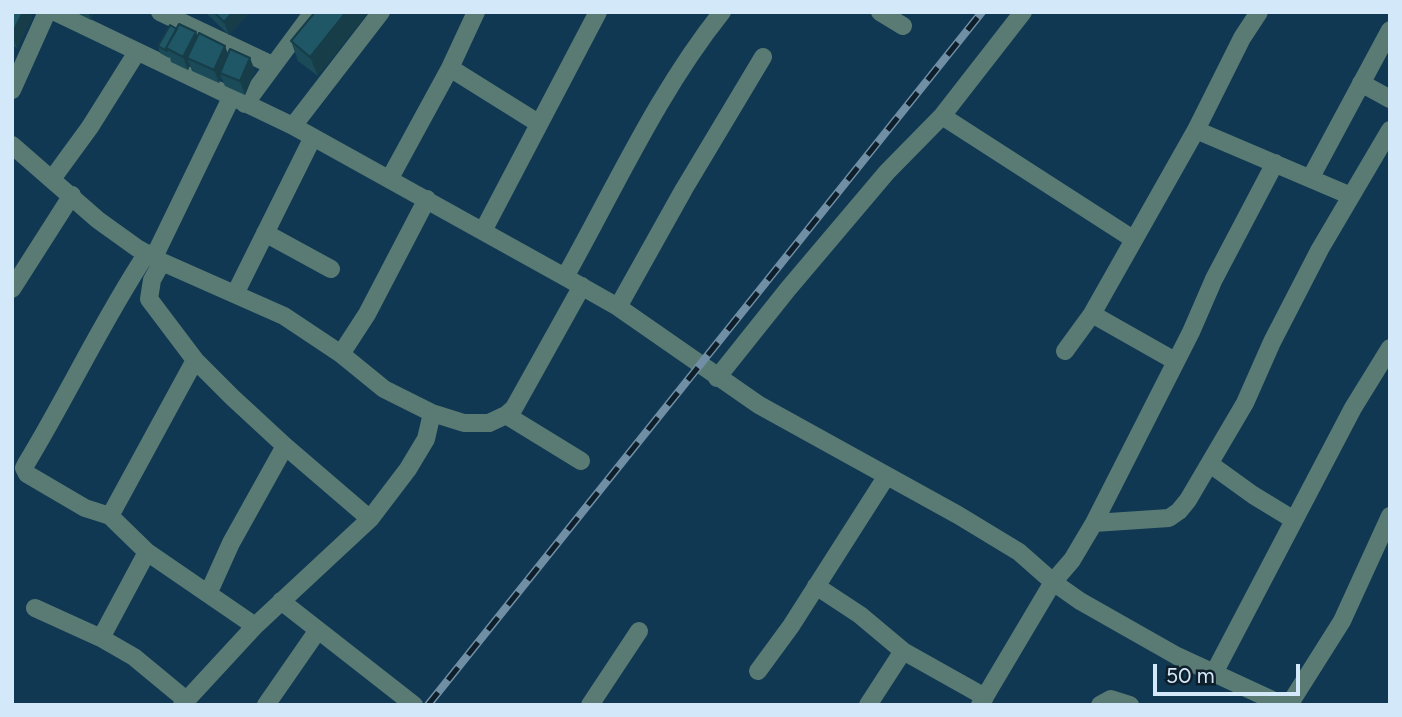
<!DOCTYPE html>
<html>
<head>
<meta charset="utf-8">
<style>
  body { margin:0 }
  #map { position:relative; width:1402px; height:717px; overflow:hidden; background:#103852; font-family:Figtree,sans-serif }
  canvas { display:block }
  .frame { position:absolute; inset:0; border:14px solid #d3e8f9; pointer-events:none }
  .scale { position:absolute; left:1153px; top:664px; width:147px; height:32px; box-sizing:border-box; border:4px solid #d3e8f9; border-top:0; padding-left:9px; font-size:21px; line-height:24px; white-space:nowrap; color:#d3e8f9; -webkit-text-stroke:5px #0e1e2a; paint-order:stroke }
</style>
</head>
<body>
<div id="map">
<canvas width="1402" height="717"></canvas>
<div class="frame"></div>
<div class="scale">50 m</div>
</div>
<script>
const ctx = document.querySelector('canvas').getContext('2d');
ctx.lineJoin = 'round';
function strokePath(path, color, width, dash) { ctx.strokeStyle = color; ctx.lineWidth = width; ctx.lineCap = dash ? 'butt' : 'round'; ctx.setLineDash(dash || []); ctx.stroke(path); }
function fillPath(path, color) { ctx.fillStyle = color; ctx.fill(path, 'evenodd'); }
strokePath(new Path2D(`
  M55,12L293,126L565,277L618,307L759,405L958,515L1019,552L1053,582L1080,601L1177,656L1283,705
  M160,12L272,65
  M880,12L903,26
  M450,68L538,123
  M1361,83L1390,99
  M12,90L47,12
  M245,104L313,12
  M942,116L1133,239
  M293,126L381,12
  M1196,130L1351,196
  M12,145L98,220L137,248L162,262L284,316L341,354L384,389L432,413L464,423H489L506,415L514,408L582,286
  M1311,177L1390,30
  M390,178L450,68L476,12
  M52,179L90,127L137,52
  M483,231L598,12
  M265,233L331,269
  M147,253C102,321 68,395 26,464L24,468L27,474L85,508L110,516L147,552L255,626
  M154,257L231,98
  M162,262L152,280L149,299L195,360L232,397L285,446L370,519
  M565,277C615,188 658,92 722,12
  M12,289L72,195
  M235,294L313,137
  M618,307L684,189L763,57
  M1092,314L1175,361
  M1065,351L1092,314L1196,130L1242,38L1259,12
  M341,354L367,314L427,199
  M717,378L788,289L887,172L942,116L1023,12
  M506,415L581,461
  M1210,464L1253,495L1294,520
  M110,516L195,360
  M1094,523L1169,518L1179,511L1188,500L1245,403L1272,342L1320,249L1390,130
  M816,586L860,615L903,651L985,697
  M208,594L231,543L285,446
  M281,601L414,705
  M35,608L101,638L134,657L186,700
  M101,638L147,552
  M758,671L791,626L886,477
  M1214,673L1353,408L1390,348
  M182,705L255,626L370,519L408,469L426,439L432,413
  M266,705L318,630
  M590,705L639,631
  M868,705L903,651
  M980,705L1053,582L1072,560L1094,523L1191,332L1214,279L1275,163
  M1100,705L1111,699L1130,705
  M1289,705L1342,621L1390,516`), '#597b74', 18);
const rail = new Path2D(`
  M428,705L982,12`);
strokePath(rail, '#708fa4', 8);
strokePath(rail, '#0e1e2a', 5, [16]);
fillPath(new Path2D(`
  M12,12H29L32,18L17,48L12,46Z
  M75,12H94L91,20Z
  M205,12H247L248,14L229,35Z
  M315,12L318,76L298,61L291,41Z
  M196,32L197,36L228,53L255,71L245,95L225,86L221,77L219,83L192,71L190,65L188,70L171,62L170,57L169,58L160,53L158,46Z`), '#1b4b59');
fillPath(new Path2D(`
  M23,12H29L32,18L17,48L12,34Z
  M88,12H94L91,20Z
  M233,12H247L248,14L229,35L224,22Z
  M346,12H369L318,76L310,57Z
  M196,32L200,45L187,58L190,65L188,70L183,57Z
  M225,46L230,59L220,73L221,77L219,83L214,70Z
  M250,58L255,71L245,95L240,81Z`), '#163d48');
const building = new Path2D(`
  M12,12H23L12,34Z
  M214,12H233L224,22Z
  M315,12H346L310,57L291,41Z
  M179,24L196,32L183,57L166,48Z
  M170,25L177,29L166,48L167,51L158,46Z
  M199,33L225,46L214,70L187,58Z
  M230,49L250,58L240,81L220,73Z`);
fillPath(building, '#1f5767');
strokePath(building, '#163d48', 2);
</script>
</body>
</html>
